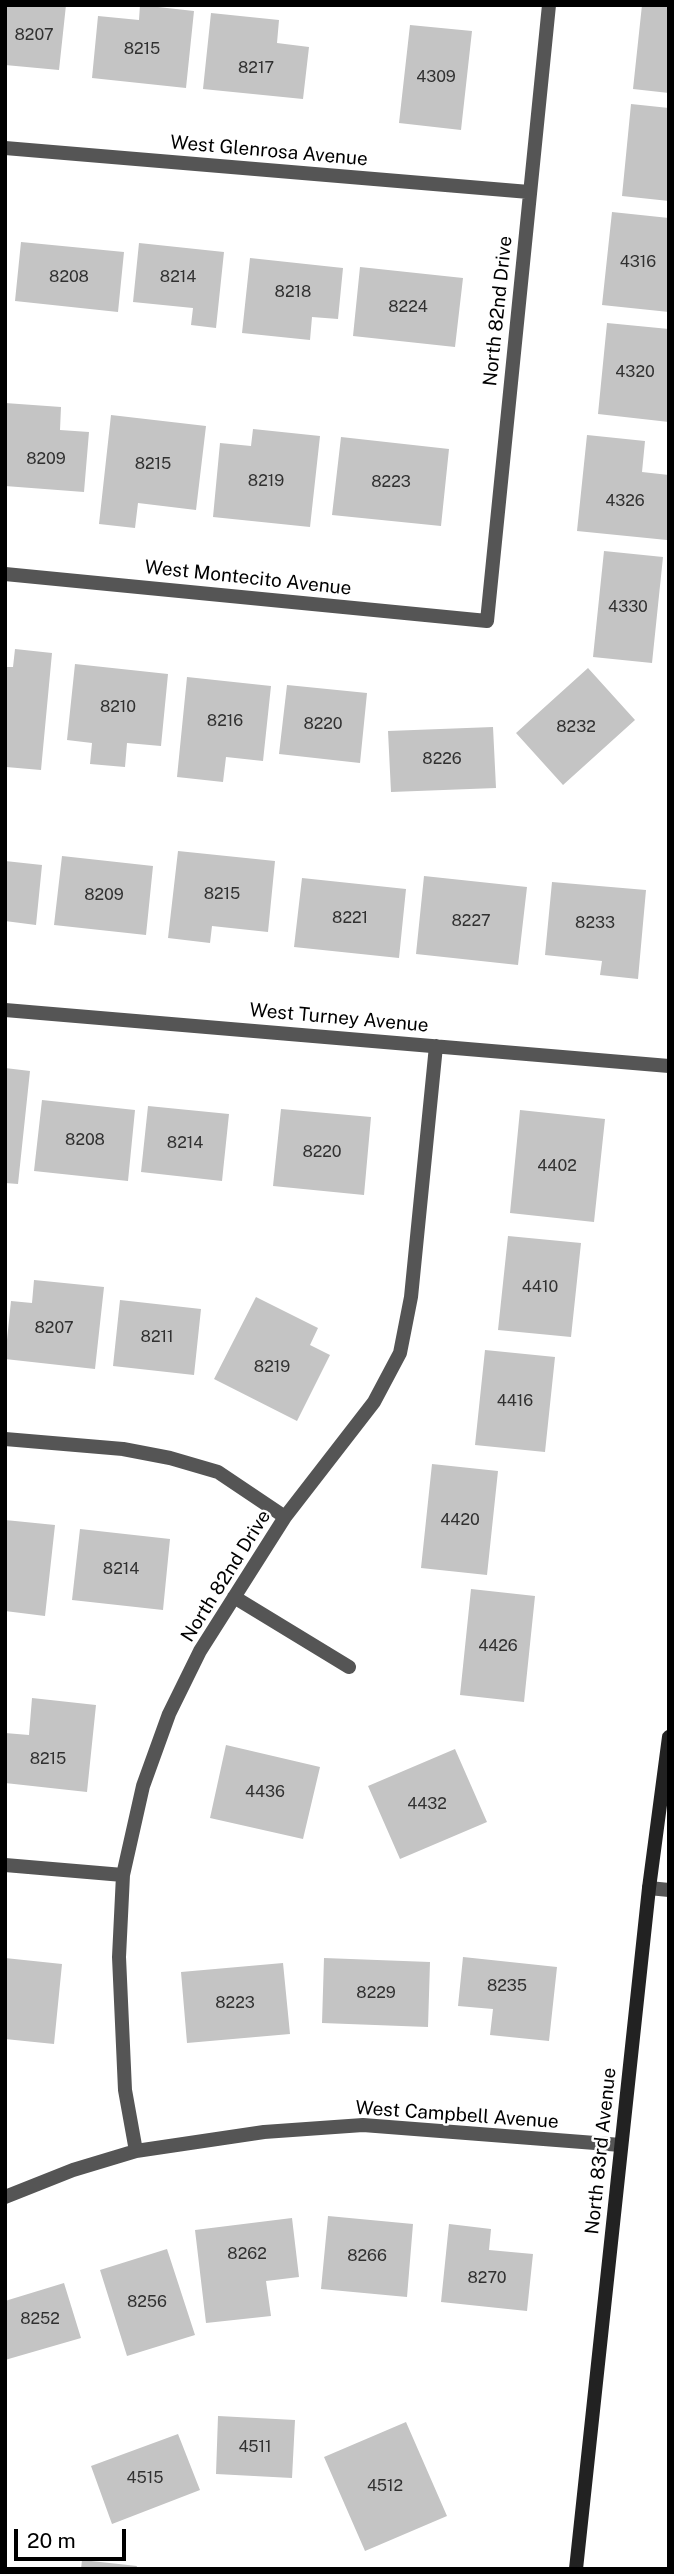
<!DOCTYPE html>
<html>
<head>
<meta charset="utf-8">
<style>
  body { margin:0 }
  #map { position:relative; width:674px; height:2574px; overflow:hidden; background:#fff; font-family:"Public Sans",sans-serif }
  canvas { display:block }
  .frame { position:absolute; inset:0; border:7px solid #000; pointer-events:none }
  .scale { position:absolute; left:14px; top:2529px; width:112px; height:32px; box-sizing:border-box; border:4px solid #000; border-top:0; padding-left:9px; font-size:21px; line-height:24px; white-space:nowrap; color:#000; -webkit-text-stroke:5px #fff; paint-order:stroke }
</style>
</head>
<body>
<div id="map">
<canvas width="674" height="2574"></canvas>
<div class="frame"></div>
<div class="scale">20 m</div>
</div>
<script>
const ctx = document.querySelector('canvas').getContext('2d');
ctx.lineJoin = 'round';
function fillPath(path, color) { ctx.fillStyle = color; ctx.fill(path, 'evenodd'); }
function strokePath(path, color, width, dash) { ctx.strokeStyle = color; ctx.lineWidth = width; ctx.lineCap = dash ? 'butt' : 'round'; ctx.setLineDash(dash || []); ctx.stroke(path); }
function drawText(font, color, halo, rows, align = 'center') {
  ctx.font = font + ' "Public Sans",sans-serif'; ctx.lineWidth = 5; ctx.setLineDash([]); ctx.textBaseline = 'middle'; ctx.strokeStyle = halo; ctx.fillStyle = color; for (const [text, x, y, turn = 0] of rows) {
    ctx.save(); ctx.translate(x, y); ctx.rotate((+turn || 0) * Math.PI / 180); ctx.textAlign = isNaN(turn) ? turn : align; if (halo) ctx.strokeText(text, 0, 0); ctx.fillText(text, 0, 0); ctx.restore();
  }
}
fillPath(new Path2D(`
  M5,5H66L59,70L5,65Z
  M140,5L194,11L186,88L92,78L98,16L139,20Z
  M642,5H669V93L633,89Z
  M211,13L279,20L277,43L309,47L303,99L203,89Z
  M410,25L472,31L461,130L399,123Z
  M631,104L669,108V201L622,196Z
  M612,212L669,218V312L602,305Z
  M21,242L124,252L118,312L15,301Z
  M139,243L224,252L216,328L191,325L193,308L133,302Z
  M250,258L343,268L338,319L312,317L310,340L242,333Z
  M360,267L463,278L455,347L353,336Z
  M607,323L669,329V422L598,414Z
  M5,403L61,407L60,430L89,432L84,492L5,486Z
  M111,415L206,426L196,510L138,503L135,528L99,524Z
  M253,429L320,436L310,527L213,517L220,443L251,446Z
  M587,435L645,441L642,472L669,475L667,540L577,531Z
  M341,437L449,449L441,526L332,515Z
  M604,551L663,557L652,663L593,657Z
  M15,649L52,653L41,770L6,767L5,667H13Z
  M75,664L168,674L161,746L127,743L125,767L90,764L92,743L67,740Z
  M588,668L635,720L563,785L516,733Z
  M187,677L271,686L263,761L226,757L223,782L177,777Z
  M287,685L367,693L360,763L279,754Z
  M493,727L496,788L391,792L388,731Z
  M178,851L275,861L268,932L212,926L210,943L168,938Z
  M62,856L153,866L146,935L54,925Z
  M5,861L42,865L36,925L5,921Z
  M424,876L527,887L518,965L416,954Z
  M302,878L406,889L399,958L294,947Z
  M552,882L646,890L638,979L600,975L602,961L545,955Z
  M5,1068L30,1071L18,1184L5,1183Z
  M42,1100L135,1110L128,1181L34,1171Z
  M148,1106L229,1114L222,1181L141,1172Z
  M281,1109L371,1117L364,1195L273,1186Z
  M520,1110L605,1119L594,1222L510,1213Z
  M508,1236L581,1243L571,1337L498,1330Z
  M34,1280L104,1287L95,1369L5,1359L11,1301L32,1303Z
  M256,1297L318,1328L310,1345L330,1355L297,1421L214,1379Z
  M120,1300L201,1309L194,1375L113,1366Z
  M485,1350L555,1357L545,1452L475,1445Z
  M432,1464L498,1471L487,1575L421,1568Z
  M5,1520L55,1525L45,1616L5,1611Z
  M80,1529L170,1539L163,1610L72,1600Z
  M471,1589L535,1596L524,1702L460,1695Z
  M32,1698L96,1705L87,1792L5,1783V1733L29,1735Z
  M226,1745L320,1767L303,1839L210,1818Z
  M455,1749L487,1822L400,1859L368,1786Z
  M463,1957L557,1967L549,2041L490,2035L493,2009L458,2006Z
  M5,1958L62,1964L54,2044L5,2039Z
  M324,1958L430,1962L428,2027L322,2023Z
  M283,1963L290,2034L187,2043L181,1972Z
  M328,2216L413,2224L407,2297L321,2289Z
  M292,2218L299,2277L266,2281L271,2316L206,2323L195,2230Z
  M449,2224L491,2229L489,2250L533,2254L527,2311L441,2302Z
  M167,2249L195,2335L127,2356L100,2270Z
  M64,2283L81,2338L5,2360V2301Z
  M218,2416L295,2420L292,2478L216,2474Z
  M406,2422L447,2516L365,2551L324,2457Z
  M178,2434L200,2490L112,2524L91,2466Z
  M82,2560L137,2566L136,2569H81Z`), '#c4c4c4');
strokePath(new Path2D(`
  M649,1888L669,1890`), '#555', 14);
strokePath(new Path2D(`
  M5,148L529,192
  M5,574L487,621L549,5
  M5,1010L669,1066
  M5,1439L123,1449L170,1458L218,1472L285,1517
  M234,1597L349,1667
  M5,1865L123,1875
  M136,2151L125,2090L119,1957L123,1875L143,1786L169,1714L200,1651L285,1517L374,1402L400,1353L411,1297L436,1046
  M5,2197L73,2170L136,2151L264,2132L363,2125L621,2145`), '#555', 14);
strokePath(new Path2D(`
  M576,2569L649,1888L669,1737`), '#222', 14);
drawText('16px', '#313131', null, [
  ["8207",34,35],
  ["8215",142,49],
  ["8217",256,68],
  ["4309",436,77],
  ["4316",638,262],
  ["8208",69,277],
  ["8214",178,277],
  ["8218",293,292],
  ["8224",408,307],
  ["4320",635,372],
  ["8209",46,459],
  ["8215",153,464],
  ["8219",266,481],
  ["8223",391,482],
  ["4326",625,501],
  ["4330",628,607],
  ["8210",118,707],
  ["8216",225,721],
  ["8220",323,724],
  ["8232",576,727],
  ["8226",442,759],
  ["8215",222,894],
  ["8209",104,895],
  ["8221",350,918],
  ["8227",471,921],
  ["8233",595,923],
  ["8208",85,1140],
  ["8214",185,1143],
  ["8220",322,1152],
  ["4402",557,1166],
  ["4410",540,1287],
  ["8207",54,1328],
  ["8211",157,1337],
  ["8219",272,1367],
  ["4416",515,1401],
  ["4420",460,1520],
  ["8214",121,1569],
  ["4426",498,1646],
  ["8215",48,1759],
  ["4436",265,1792],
  ["4432",427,1804],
  ["8235",507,1986],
  ["8229",376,1993],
  ["8223",235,2003],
  ["8262",247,2254],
  ["8266",367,2256],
  ["8270",487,2278],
  ["8256",147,2302],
  ["8252",40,2319],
  ["4511",255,2447],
  ["4515",145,2478],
  ["4512",385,2486]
]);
drawText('19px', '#000', '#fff', [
  ["West Glenrosa Avenue",269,151,5],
  ["North 82nd Drive",498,311,-84],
  ["West Montecito Avenue",248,578,6],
  ["West Turney Avenue",339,1018,5],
  ["North 82nd Drive",226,1576,-58],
  ["West Campbell Avenue",457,2115,4],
  ["North 83rd Avenue",601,2151,-84]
]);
</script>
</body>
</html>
